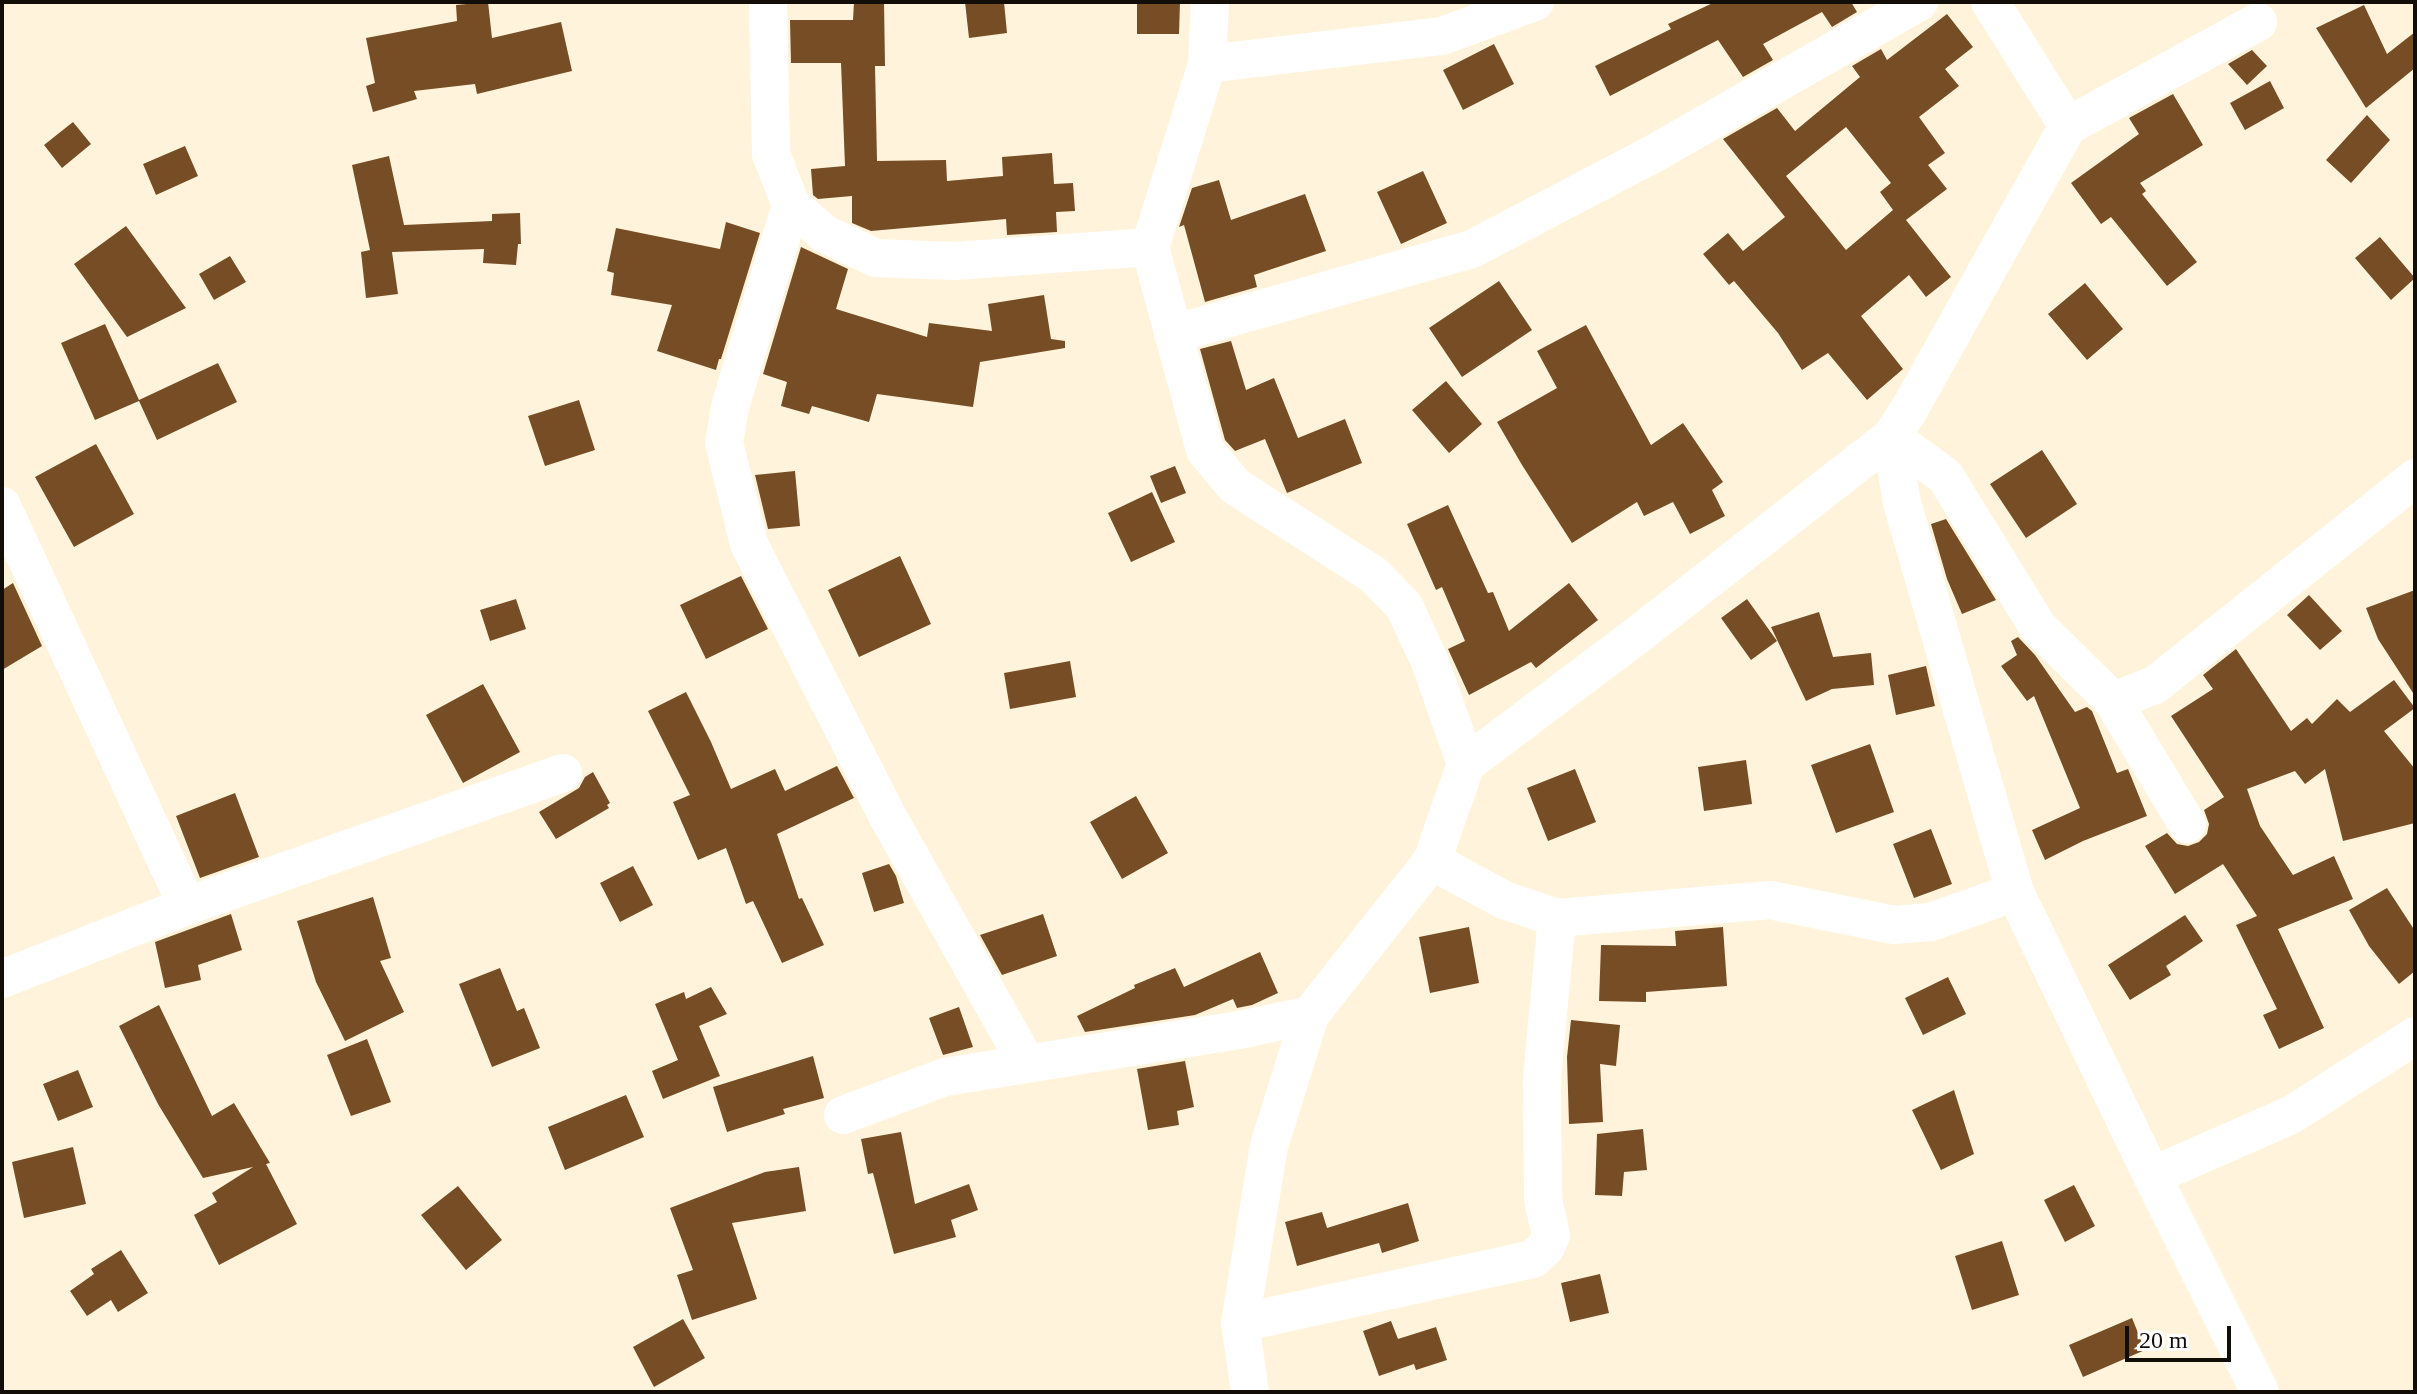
<!DOCTYPE html>
<html>
<head>
<meta charset="utf-8">
<style>
  body { margin:0 }
  #map { position:relative; width:2417px; height:1394px; overflow:hidden; background:#fff4db; font-family:"Times New Roman",serif }
  canvas { display:block }
  .frame { position:absolute; inset:0; border:4px solid #120e07; pointer-events:none }
  .scale { position:absolute; left:2125px; top:1326px; width:106px; height:36px; box-sizing:border-box; border:4px solid #120e07; border-top:0; padding-left:10px; font-size:24px; line-height:28px; white-space:nowrap; color:#120e07; -webkit-text-stroke:6px #fff; paint-order:stroke }
</style>
</head>
<body>
<div id="map">
<canvas width="2417" height="1394"></canvas>
<div class="frame"></div>
<div class="scale">20 m</div>
</div>
<script>
const ctx = document.querySelector('canvas').getContext('2d');
ctx.lineJoin = 'round';
function fillPath(path, color) { ctx.fillStyle = color; ctx.fill(path, 'evenodd'); }
function strokePath(path, color, width, dash) { ctx.strokeStyle = color; ctx.lineWidth = width; ctx.lineCap = dash ? 'butt' : 'round'; ctx.setLineDash(dash || []); ctx.stroke(path); }
fillPath(new Path2D(`
  M488,2L492,38L561,22L572,71L477,94L475,84L414,91L417,99L373,112L366,86L375,83L366,38L457,21L456,5Z
  M854,2H884L885,66H875L877,161L946,160L947,181L1003,176L1002,157L1052,153L1054,184L1073,183L1075,211L1056,212L1057,232L1007,235L1006,219L871,231L852,223V196L818,199L813,195L811,169L845,166L841,63H791L790,20H853Z
  M965,2H1004L1007,33L969,38Z
  M1137,2H1180L1179,34H1137Z
  M1715,2H1851L1857,12L1832,27L1822,12L1763,44L1773,60L1743,77L1718,40L1610,96L1595,66L1671,29L1668,24Z
  M2364,5L2387,54L2415,32V68L2366,108L2316,28Z
  M1947,14L1973,47L1945,69L1959,86L1919,117L1945,153L1928,165L1947,189L1906,220L1951,277L1926,297L1909,275L1861,316L1903,369L1867,400L1828,353L1802,370L1778,333L1734,281L1729,285L1703,254L1728,233L1743,251L1785,217L1723,139L1777,108L1795,131L1860,77L1852,66L1881,49L1887,60ZM1846,127L1891,183L1880,192L1893,210L1846,250L1786,176Z
  M1494,44L1514,84L1463,110L1443,70Z
  M2252,50L2267,66L2247,85L2228,64Z
  M2270,81L2284,108L2245,130L2230,103Z
  M2173,94L2203,145L2140,183L2146,191L2142,194L2197,262L2167,286L2111,217L2101,224L2071,183L2139,134L2129,118Z
  M2367,115L2390,140L2351,183L2326,160Z
  M73,122L91,144L62,168L44,145Z
  M185,146L198,176L156,195L143,164Z
  M389,156L404,225L492,221V214L520,213L521,244H518L516,265L483,263L484,249L392,252L398,294L366,298L361,252L370,250L352,165Z
  M1423,171L1447,223L1401,244L1377,192Z
  M1219,180L1231,220L1305,194L1326,251L1254,275L1257,287L1205,302L1184,225L1179,227L1192,188Z
  M726,222L760,233L721,359H719L716,370L657,351L672,305L611,295L614,273L607,271L616,228L720,249Z
  M126,226L186,308L127,337L74,264Z
  M2380,237L2415,278L2391,300L2355,258Z
  M801,247L848,269L836,309L927,337L929,323L992,331L988,304L1044,295L1051,339L1065,341V348L980,362L973,407L877,394L869,422L812,406L809,414L781,406L787,382L763,374Z
  M230,256L246,282L214,300L199,274Z
  M1499,281L1532,330L1462,377L1429,328Z
  M2085,283L2123,329L2087,360L2048,314Z
  M105,324L139,400L218,363L237,402L157,440L139,401L95,420L61,343Z
  M1586,325L1651,445L1683,423L1723,482L1712,490L1725,516L1690,534L1673,502L1644,516L1637,502L1572,543L1522,465L1497,422L1557,388L1537,351Z
  M1231,341L1246,390L1274,378L1298,438L1345,419L1362,463L1287,493L1265,439L1235,451L1225,440L1200,349Z
  M1446,381L1482,424L1449,453L1412,410Z
  M579,400L595,450L545,466L528,416Z
  M96,444L134,514L74,547L35,477Z
  M2042,450L2077,504L2026,538L1990,484Z
  M1175,466L1186,493L1161,503L1150,476Z
  M795,471L800,526L768,529L755,475Z
  M1152,492L1175,542L1131,562L1108,513Z
  M1448,505L1488,593L1493,592L1509,631L1569,583L1598,620L1536,668L1531,662L1469,695L1448,649L1465,641L1442,587L1436,590L1407,524Z
  M1946,519L1996,600L1962,614L1947,579L1931,524Z
  M900,556L931,624L859,657L828,590Z
  M741,576L768,629L706,659L680,605Z
  M13,583L42,646L2,670V590Z
  M2415,590V696L2378,639L2366,608Z
  M2309,595L2342,631L2320,650L2287,615Z
  M516,599L526,629L490,641L480,610Z
  M1747,599L1777,641L1751,660L1721,618Z
  M1819,612L1833,657L1871,653L1874,685L1832,689L1806,701L1771,627Z
  M2018,637L2035,655L2075,712L2087,707L2092,711L2117,773L2128,769L2147,816L2083,841L2045,860L2032,830L2080,808L2034,696L2027,701L2001,666L2017,655L2011,641Z
  M2236,649L2291,731L2307,718L2312,724L2337,699L2350,712L2394,680L2415,708L2384,731L2415,769V823L2343,841L2325,769L2305,784L2295,771L2247,789L2260,826L2293,875L2334,856L2353,899L2278,929L2324,1028L2279,1049L2263,1015L2277,1009L2236,925L2257,916L2223,864L2175,894L2145,846L2167,833L2177,844L2188,846L2199,842L2207,834L2209,824L2204,810L2224,797L2171,716L2213,689L2203,675Z
  M1070,661L1076,697L1010,709L1004,673Z
  M1926,666L1935,706L1896,715L1888,675Z
  M483,684L520,752L463,783L426,715Z
  M686,692L711,742L731,789L775,769L785,791L837,766L854,798L777,834L799,899L802,898L824,945L782,963L753,901L746,904L726,848L698,860L673,802L690,795L648,711Z
  M1870,744L1894,812L1836,833L1811,765Z
  M1746,760L1752,804L1704,811L1698,767Z
  M1575,769L1596,822L1548,841L1527,788Z
  M593,772L610,803L607,805L609,808L556,839L539,812L579,788L585,777Z
  M235,793L259,857L200,878L176,816Z
  M1136,796L1168,853L1122,879L1090,822Z
  M1931,829L1952,884L1914,898L1893,844Z
  M889,864L896,876L904,903L874,912L862,873Z
  M633,866L653,905L620,922L600,883Z
  M2387,888L2415,931V971L2399,984L2369,946L2349,910Z
  M373,897L391,958L380,961L404,1012L345,1041L316,982L297,921Z
  M231,914L242,950L198,965L201,980L165,988L155,942Z
  M1043,914L1057,956L1002,975L980,935Z
  M2185,915L2203,941L2166,966L2171,975L2130,1000L2108,965Z
  M1469,927L1479,983L1430,993L1419,937Z
  M1723,927L1727,986L1646,992V1002L1599,1001L1601,945L1676,946L1675,931Z
  M1260,952L1278,993L1252,1005L1237,1008L1233,999L1195,1015L1085,1032L1077,1016L1135,988L1134,985L1175,968L1184,987Z
  M500,968L517,1011L524,1008L540,1048L492,1067L459,984Z
  M1948,977L1966,1014L1923,1035L1905,998Z
  M711,987L727,1014L699,1026L720,1076L663,1099L652,1071L678,1060L655,1004L684,992L686,999Z
  M159,1005L212,1116L234,1103L270,1163L266,1164L297,1224L219,1265L194,1215L217,1202L212,1193L253,1167L203,1178L158,1104L119,1026Z
  M959,1007L973,1047L943,1055L929,1018Z
  M1571,1020L1620,1025L1616,1066L1600,1064L1603,1122L1569,1124L1567,1057Z
  M367,1039L391,1102L351,1116L327,1055Z
  M813,1056L824,1098L783,1109L785,1114L727,1132L713,1087Z
  M1185,1061L1194,1107L1177,1111L1179,1125L1148,1130L1137,1069Z
  M78,1070L93,1107L58,1121L43,1084Z
  M1954,1090L1974,1154L1941,1170L1912,1110Z
  M626,1095L644,1137L565,1170L548,1127Z
  M1643,1129L1647,1170L1624,1172L1622,1196L1595,1195L1597,1134Z
  M901,1132L915,1204L969,1184L978,1210L951,1220L956,1237L894,1254L873,1173L868,1174L861,1139Z
  M73,1147L86,1204L24,1218L12,1162Z
  M799,1167L806,1211L732,1223L757,1299L692,1320L677,1275L693,1270L670,1208L765,1172Z
  M2074,1185L2095,1226L2065,1242L2044,1200Z
  M458,1186L502,1240L466,1270L421,1215Z
  M1408,1203L1419,1241L1382,1253L1379,1243L1297,1266L1285,1222L1322,1212L1327,1228Z
  M2002,1241L2019,1295L1972,1310L1955,1256Z
  M121,1250L148,1293L118,1312L111,1300L87,1316L70,1291L94,1274L91,1269Z
  M1600,1274L1609,1313L1570,1322L1561,1283Z
  M2132,1318L2145,1350L2083,1377L2069,1345Z
  M683,1319L705,1358L654,1387L633,1347Z
  M1391,1321L1398,1339L1436,1327L1447,1360L1416,1370L1414,1364L1379,1376L1363,1331Z`), '#764d24');
strokePath(new Path2D(`
  M768,2L771,154L791,205L825,234L876,258L955,261L1150,247
  M1210,2L1207,64L1150,247L1205,450L1235,486L1374,575L1404,606L1430,662L1466,764
  M1990,2L2068,126
  M1207,64L1442,36L1535,2
  M791,205L730,407L724,443L749,544L888,817L1027,1064
  M1173,334L1472,249L1653,154L1919,2
  M1891,437L1902,503L2015,892L2152,1176L2260,1392
  M1891,437L1945,476L2038,627L2113,701L2187,824
  M2,506L187,906
  M2113,701L2155,685L2415,478
  M1432,861L1504,900L1557,918L1770,900L1894,925L1931,922L2015,892
  M2,979L187,906L563,773
  M843,1115L945,1077L1239,1030L1310,1015
  M2152,1176L2291,1115L2415,1036
  M1240,1323L1533,1259L1546,1247L1551,1235L1543,1199L1542,1078L1557,918
  M1250,1392L1240,1323L1269,1146L1310,1015L1432,861L1466,764L1635,637L1891,437L1910,408L2068,126L2258,22`), '#fff', 38);
</script>
</body>
</html>
